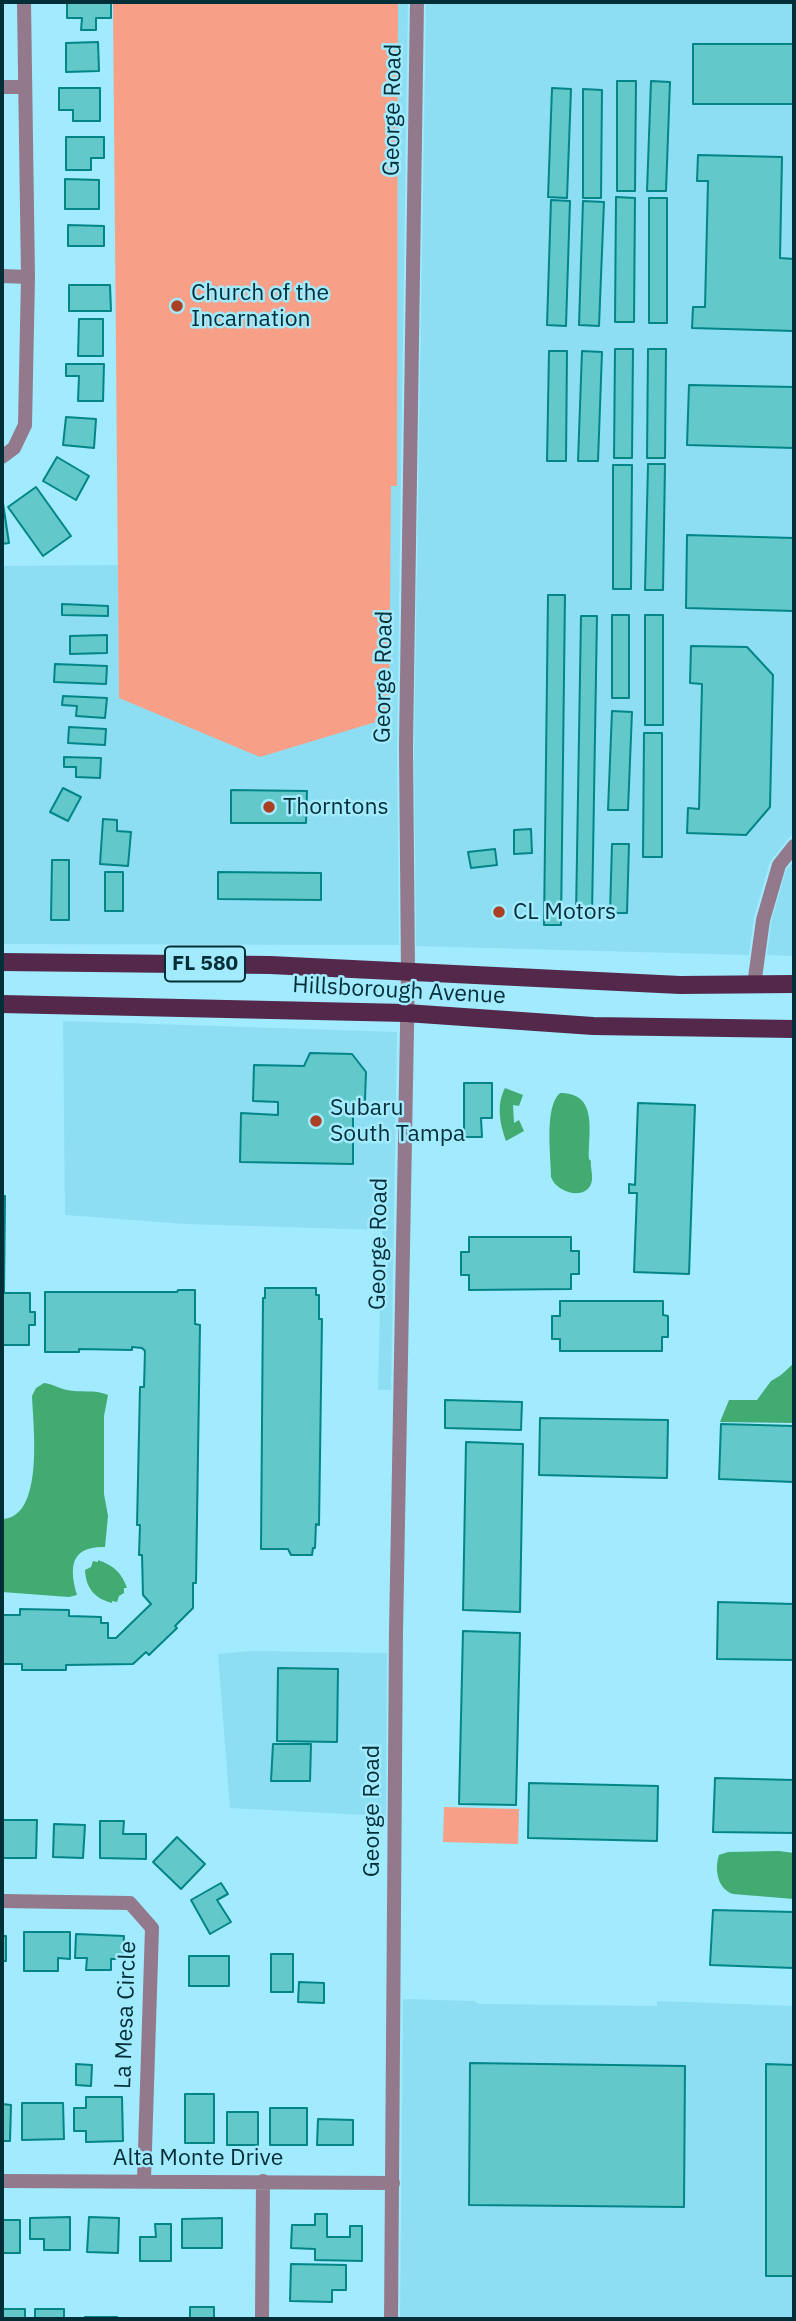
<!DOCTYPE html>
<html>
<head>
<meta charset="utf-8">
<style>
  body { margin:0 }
  #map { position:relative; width:796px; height:2321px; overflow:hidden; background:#a2eafd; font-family:"IBM Plex Sans",sans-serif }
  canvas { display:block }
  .frame { position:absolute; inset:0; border:4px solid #022e37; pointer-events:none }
</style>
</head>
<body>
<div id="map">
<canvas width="796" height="2321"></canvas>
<div class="frame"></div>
</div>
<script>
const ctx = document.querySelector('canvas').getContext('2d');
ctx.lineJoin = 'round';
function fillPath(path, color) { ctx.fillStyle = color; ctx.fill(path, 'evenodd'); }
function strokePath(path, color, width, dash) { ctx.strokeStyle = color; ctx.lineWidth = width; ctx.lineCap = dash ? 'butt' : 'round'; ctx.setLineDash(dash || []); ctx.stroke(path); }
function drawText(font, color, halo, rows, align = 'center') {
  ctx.font = font + ' "IBM Plex Sans",sans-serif'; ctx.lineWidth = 5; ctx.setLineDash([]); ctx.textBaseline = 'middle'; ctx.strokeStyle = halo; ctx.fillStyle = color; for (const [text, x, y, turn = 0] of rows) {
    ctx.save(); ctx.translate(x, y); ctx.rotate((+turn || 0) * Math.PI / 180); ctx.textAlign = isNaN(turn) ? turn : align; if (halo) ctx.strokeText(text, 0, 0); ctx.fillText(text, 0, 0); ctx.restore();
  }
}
fillPath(new Path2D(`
  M398,2H408L397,745L399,945L2,944V566L118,565L119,698L391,486L397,485Z
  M426,2H794V832L770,862L754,917L749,955L416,946L414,746Z
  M794,861V956L767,955L771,922L786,870Z
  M63,1021L397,1032L391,1390H378L382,1230L186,1224L65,1215Z
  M251,1651L387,1653L386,1816L230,1808L218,1654Z
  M403,1999L474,2001L479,2004L657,2006V2001L794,2006V2319H400Z`), '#8edef3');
fillPath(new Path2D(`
  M113,2H398L397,486H391L389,718L260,757L119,698Z
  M444,1807L519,1809L518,1844L443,1842Z`), '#f89f87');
fillPath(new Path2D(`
  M505,1088L523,1095L519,1106L513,1105L514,1123L519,1120L524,1131L506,1141C500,1124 496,1105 505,1088Z
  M560,1093C599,1093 588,1132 589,1159L591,1161C590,1168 594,1177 591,1184C584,1201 556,1192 551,1177C551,1155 544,1107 560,1093Z
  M794,1363V1423L720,1422L729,1400H757L771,1381L781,1375Z
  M44,1383C53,1384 58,1388 67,1390C80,1393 94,1389 108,1395L104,1416V1494L108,1516L105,1547C70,1546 69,1568 77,1595L69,1597L2,1592V1519C45,1518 33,1424 32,1396L36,1388Z
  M98,1560C113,1565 122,1573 127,1588H124V1593L119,1596L117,1602L112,1601V1603C93,1598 86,1587 85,1570L91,1567L93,1561L98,1562Z
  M779,1851L794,1853V1899L733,1894C718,1889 714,1870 719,1855L728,1852Z`), '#42ab72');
const building = new Path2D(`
  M67,2H111V18H96V30H81L82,18H67Z
  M98,42L99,71L66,72V43Z
  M693,44H794V104H693Z
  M617,81H636L635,191H617Z
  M651,81L670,82L666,191H647Z
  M59,88H100V121H73V110H59Z
  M552,88L571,89L567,198L548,197Z
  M583,89L602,90L601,198H583Z
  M66,137H104V158H91V170H66Z
  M698,155L782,157L780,258L794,259V331L692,328L693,307H705L708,181H697Z
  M65,179L99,180V209H65Z
  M616,197L635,198L634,322H615Z
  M649,198H667V323H649Z
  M551,200L570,201L566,326L547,325Z
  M583,201L604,202L599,326L579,325Z
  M68,225L104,226V246H68Z
  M69,285H110L111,311H69Z
  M79,319H103V356H78Z
  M615,349H633L632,458H614Z
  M648,349H666L665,458H647Z
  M549,351H567L566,461H547Z
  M582,351L602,352L598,461H578Z
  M66,364H104L103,401H78L79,376H66Z
  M689,385L794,387V448L687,445Z
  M66,417L96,419L94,448L63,445Z
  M57,457L89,476L76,500L43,481Z
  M648,464H665L663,590H645Z
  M613,465H632L631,589H613Z
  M36,487L71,536L43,556L8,507Z
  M2,497L9,543L2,544Z
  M687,535L794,538V611L686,608Z
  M548,595H565L561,925H544Z
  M62,604L108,606V616L62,615Z
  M612,615H629V698H612Z
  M645,615H663V725H645Z
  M581,616H597L592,916L576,915Z
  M107,635V653L70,654V636Z
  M691,646L747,647L773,675L770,807L746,835L687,833L688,808L699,809L702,684L690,683Z
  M55,664L107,666L106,684L54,682Z
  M63,696L107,698L105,718L76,716L77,706L62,705Z
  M612,711L632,712L628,810H608Z
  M69,727L106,729L105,745L68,743Z
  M644,733H662V857H643Z
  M64,757L101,758L100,778L76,777V767H64Z
  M63,788L81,797L68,821L50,812Z
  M231,790L307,791L306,823H231Z
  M103,819L117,820V831L131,832L128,866L100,864Z
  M531,829L532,853L514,854V830Z
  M612,844H629L627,913H610Z
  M495,849L497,865L471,868L468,852Z
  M52,860H69V920H51Z
  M105,872H123V911H105Z
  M218,872L321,873V900L218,899Z
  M310,1053L352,1054L366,1072L365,1100L353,1113V1164L240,1162L241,1113L278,1115V1102L253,1101L254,1065L304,1066Z
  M464,1083H492V1118H481L482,1137H464Z
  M638,1103L695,1105L689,1274L634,1272L637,1193H629V1184L635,1185Z
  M2,1196H5L4,1293H30V1312H35V1325H29V1345H3L2,1426Z
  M469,1237H571V1251H579V1274H571V1289L469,1290V1275H461V1252H469Z
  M265,1288H316V1295H319V1319H322L319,1525L316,1524L315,1548H313L312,1555H291L288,1549H261L263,1298H265Z
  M178,1290H195V1324L200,1325L196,1583H193V1608L175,1626L177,1628L149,1655L146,1652L133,1664L66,1665V1670H22V1664H2V1615H20V1609L69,1610V1616L101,1617V1623H108V1638H116L151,1604L143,1595L142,1555H139L140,1525H137L140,1387H144L145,1351L142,1348L132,1347V1350L79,1349V1352H45V1292H177Z
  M560,1301H663V1315L668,1316V1337H662V1351H560V1339H552V1316H560Z
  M445,1400L522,1402L521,1430L445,1428Z
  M540,1418L668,1420L667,1478L539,1475Z
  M721,1424L794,1426V1482L719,1479Z
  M466,1442L523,1444L520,1612L463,1610Z
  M718,1602L794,1604V1660L717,1659Z
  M463,1631L520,1633L516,1805L459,1804Z
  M278,1668L338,1669L337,1742L277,1741Z
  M273,1744H311L310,1781H271Z
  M715,1778L794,1780V1833L713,1832Z
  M529,1783L658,1786L657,1841L528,1838Z
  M2,1820H37L36,1858H2Z
  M100,1821H124L123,1834H146V1859L100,1858Z
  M54,1824L85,1825L83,1858L53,1857Z
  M177,1837L205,1864L181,1889L153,1862Z
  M221,1883L228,1894L217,1900L231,1922L210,1934L191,1900Z
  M713,1910L794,1912V1968L710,1965Z
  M24,1932H70V1959L58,1958V1971H24Z
  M76,1934L124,1936L123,1959H111V1970H86L87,1958H75Z
  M2,1936H6V1961H2Z
  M271,1954H293V1992H271Z
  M189,1956H229V1986H189Z
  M299,1982L324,1983V2003L298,2002Z
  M470,2063L685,2066L684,2207L469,2205Z
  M76,2064L92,2065L91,2086L76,2085Z
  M766,2064L794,2065V2276H766Z
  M185,2094H214V2143H185Z
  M86,2097H122L123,2141L86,2142V2131H74V2108H86Z
  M22,2103H63L64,2139L22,2140Z
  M2,2104L11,2105L10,2141H2Z
  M270,2108H307V2145H270Z
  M227,2112H258V2145H227Z
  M318,2119L353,2120V2145H317Z
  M315,2214H327V2237H350V2226H362V2261L315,2260V2249L291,2248L292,2225H315Z
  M70,2217V2250H44V2239H30V2218Z
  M89,2217L119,2218L118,2253L87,2252Z
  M222,2218V2248H182V2219Z
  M2,2220H20V2253H2Z
  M155,2224H171V2261H140V2237H156Z
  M291,2264L346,2265V2290H332V2302L290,2301Z
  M190,2307H214V2319H190Z
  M2,2309H25V2319H2Z
  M35,2309H64V2319H35Z
  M85,2317H117V2319H85Z
  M289,2318H326V2319H289Z`);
fillPath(building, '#62c8c9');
strokePath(building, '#028587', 2);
strokePath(new Path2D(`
  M2,87H24
  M2,276L28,277
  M2,457L14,448L25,425L28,277L24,2
  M408,973L406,746L417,2
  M754,985L763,920L779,865L794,846
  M2,1901L130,1903L152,1928L144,2180
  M2,2181L393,2183
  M262,2319L263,2181`), '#93798c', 14);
strokePath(new Path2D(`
  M391,2319L396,1632L408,973`), '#93798c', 14);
strokePath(new Path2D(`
  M2,962L270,965L680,985L794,984
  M2,1004L406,1013L593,1026L794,1029`), '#54284a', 18);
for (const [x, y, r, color] of [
  [177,306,7,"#a94023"],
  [269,807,7,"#a94023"],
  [499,912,7,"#a94023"],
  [316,1121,7,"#a94023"]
]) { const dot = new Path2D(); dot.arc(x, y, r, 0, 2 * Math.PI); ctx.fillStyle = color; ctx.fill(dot); strokePath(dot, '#a2eafd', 2.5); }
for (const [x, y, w] of [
  [205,964,80]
]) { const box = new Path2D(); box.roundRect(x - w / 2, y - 17.5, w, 35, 5); ctx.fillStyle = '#a2eafd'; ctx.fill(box); strokePath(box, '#022e37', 2); }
drawText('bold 21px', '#022e37', null, [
  ["FL 580",205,964]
]);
drawText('23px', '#022e37', '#a2eafd', [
  ["George Road",393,110,-89],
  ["George Road",384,677,-89],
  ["Hillsborough Avenue",399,991,3],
  ["George Road",379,1244,-89],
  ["George Road",372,1811,-90],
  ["La Mesa Circle",126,2015,-88],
  ["Alta Monte Drive",198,2158]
]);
drawText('23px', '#022e37', '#a2eafd', [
  ["Church of the",191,293],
  ["Incarnation",191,319],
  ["Thorntons",283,807],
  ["CL Motors",513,912],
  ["Subaru",330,1108],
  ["South Tampa",330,1134]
], 'left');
</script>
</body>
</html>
